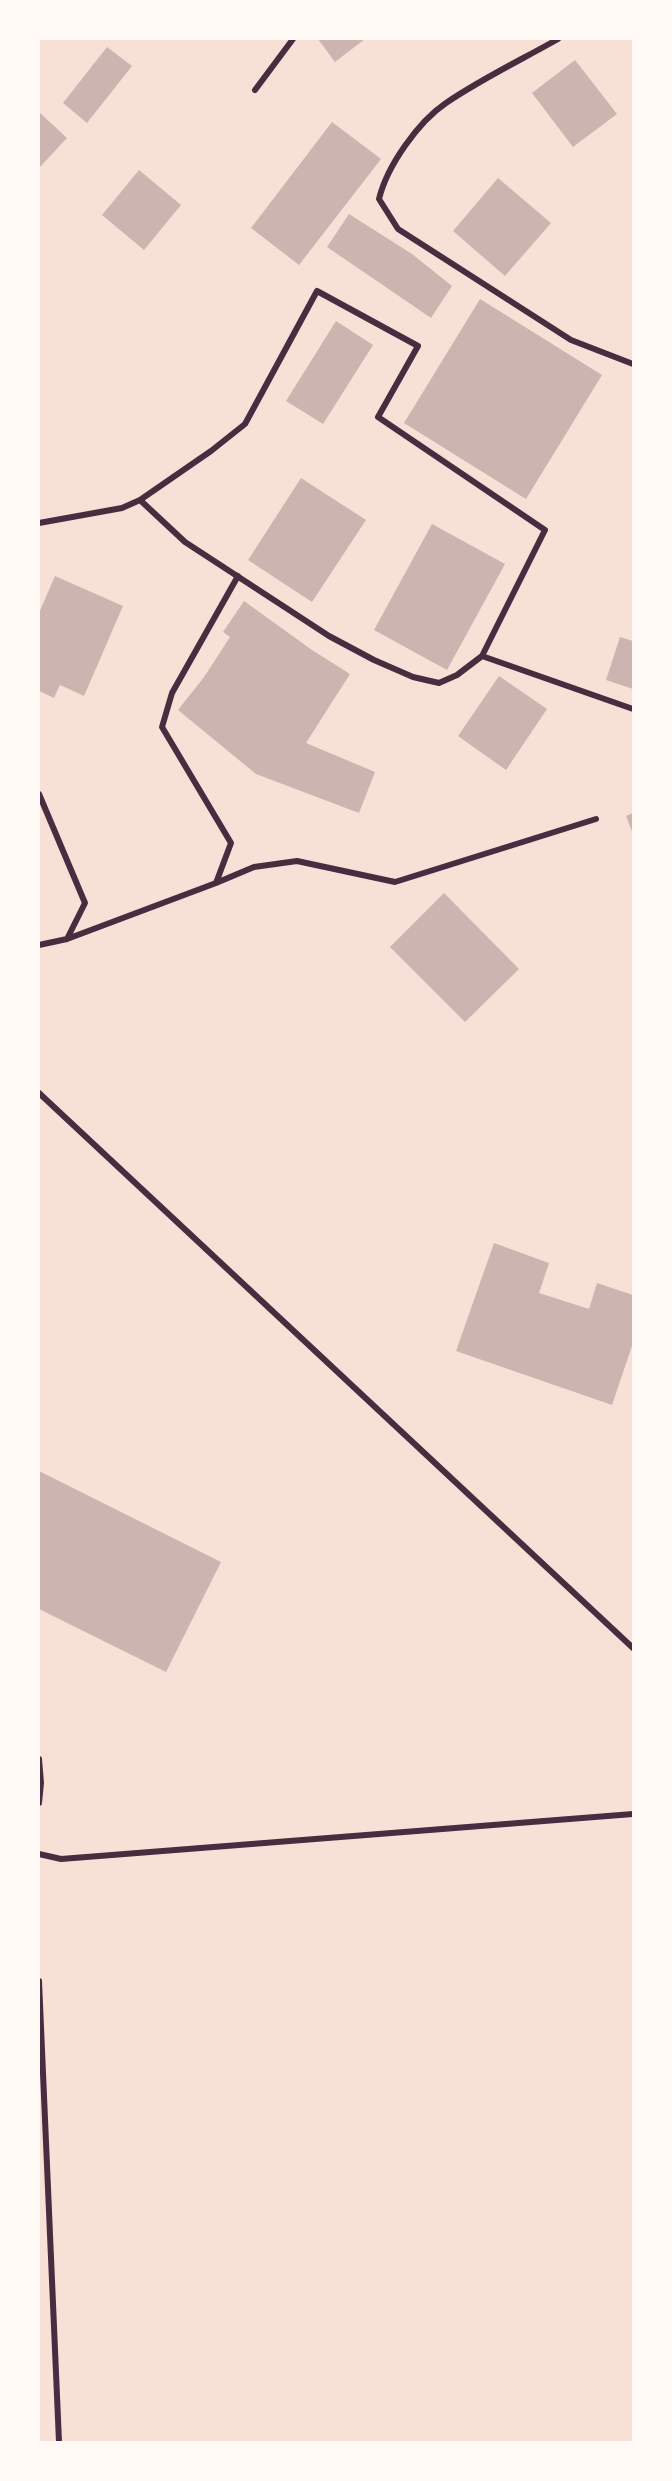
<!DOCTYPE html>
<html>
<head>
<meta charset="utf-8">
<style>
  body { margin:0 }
  #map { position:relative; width:672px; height:2481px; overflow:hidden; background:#f7e1d7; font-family:Literata,serif }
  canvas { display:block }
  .frame { position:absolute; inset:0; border:40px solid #fffaf5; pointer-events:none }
</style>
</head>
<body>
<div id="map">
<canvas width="672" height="2481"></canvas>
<div class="frame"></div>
</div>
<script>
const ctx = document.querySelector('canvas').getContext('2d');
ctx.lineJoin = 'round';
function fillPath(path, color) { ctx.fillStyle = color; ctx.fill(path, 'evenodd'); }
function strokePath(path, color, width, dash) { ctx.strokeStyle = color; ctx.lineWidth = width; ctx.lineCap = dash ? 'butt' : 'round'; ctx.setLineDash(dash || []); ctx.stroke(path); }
fillPath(new Path2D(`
  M318,39H365L335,62Z
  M107,47L132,66L87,123L63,103Z
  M575,60L617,114L573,147L532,93Z
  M39,112L67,138L39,168Z
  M332,122L381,159L299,265L251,228Z
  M139,170L181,205L144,250L102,215Z
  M498,178L551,223L505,276L453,231Z
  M349,214L412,254L452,286L431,318L327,247Z
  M480,299L602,375L526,499L404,423Z
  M336,321L373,345L323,424L286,401Z
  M301,478L366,520L312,602L248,560Z
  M432,524L505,564L447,670L374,630Z
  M55,576L123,606L84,696L60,685L54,698L39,691V613Z
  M244,601L312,650L350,674L306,743L375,772L359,813L256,774L178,710L204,677L230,637L223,632Z
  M620,637L633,641V689L606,680Z
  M499,676L547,709L506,770L458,736Z
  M633,813V834L626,816Z
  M444,893L519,969L465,1022L390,947Z
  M494,1243L549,1263L539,1293L589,1309L597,1283L633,1295V1343L612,1405L456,1351Z
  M39,1471L221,1562L166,1672L39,1609Z`), '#ccb4b1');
strokePath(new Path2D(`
  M558,39C521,60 481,79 446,103C418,122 387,166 379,199L398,229L571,340L633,364
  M255,90L293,39
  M140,500L185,542L329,636L374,660L413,677L439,683L457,675L482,656L633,709
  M39,523L122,508L140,500L211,451L245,424L317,291L418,346L378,417L545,530L482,656
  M39,794L85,903L67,939
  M216,883L254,867L297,861L395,882L596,819
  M39,945L67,939L216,883L231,843L162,727L172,693L238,576
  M39,1093L633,1648
  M39,1759L41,1783L39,1803
  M39,1854L61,1859L633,1814
  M39,1981L59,2442`), '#4a2c40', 6);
</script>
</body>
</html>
